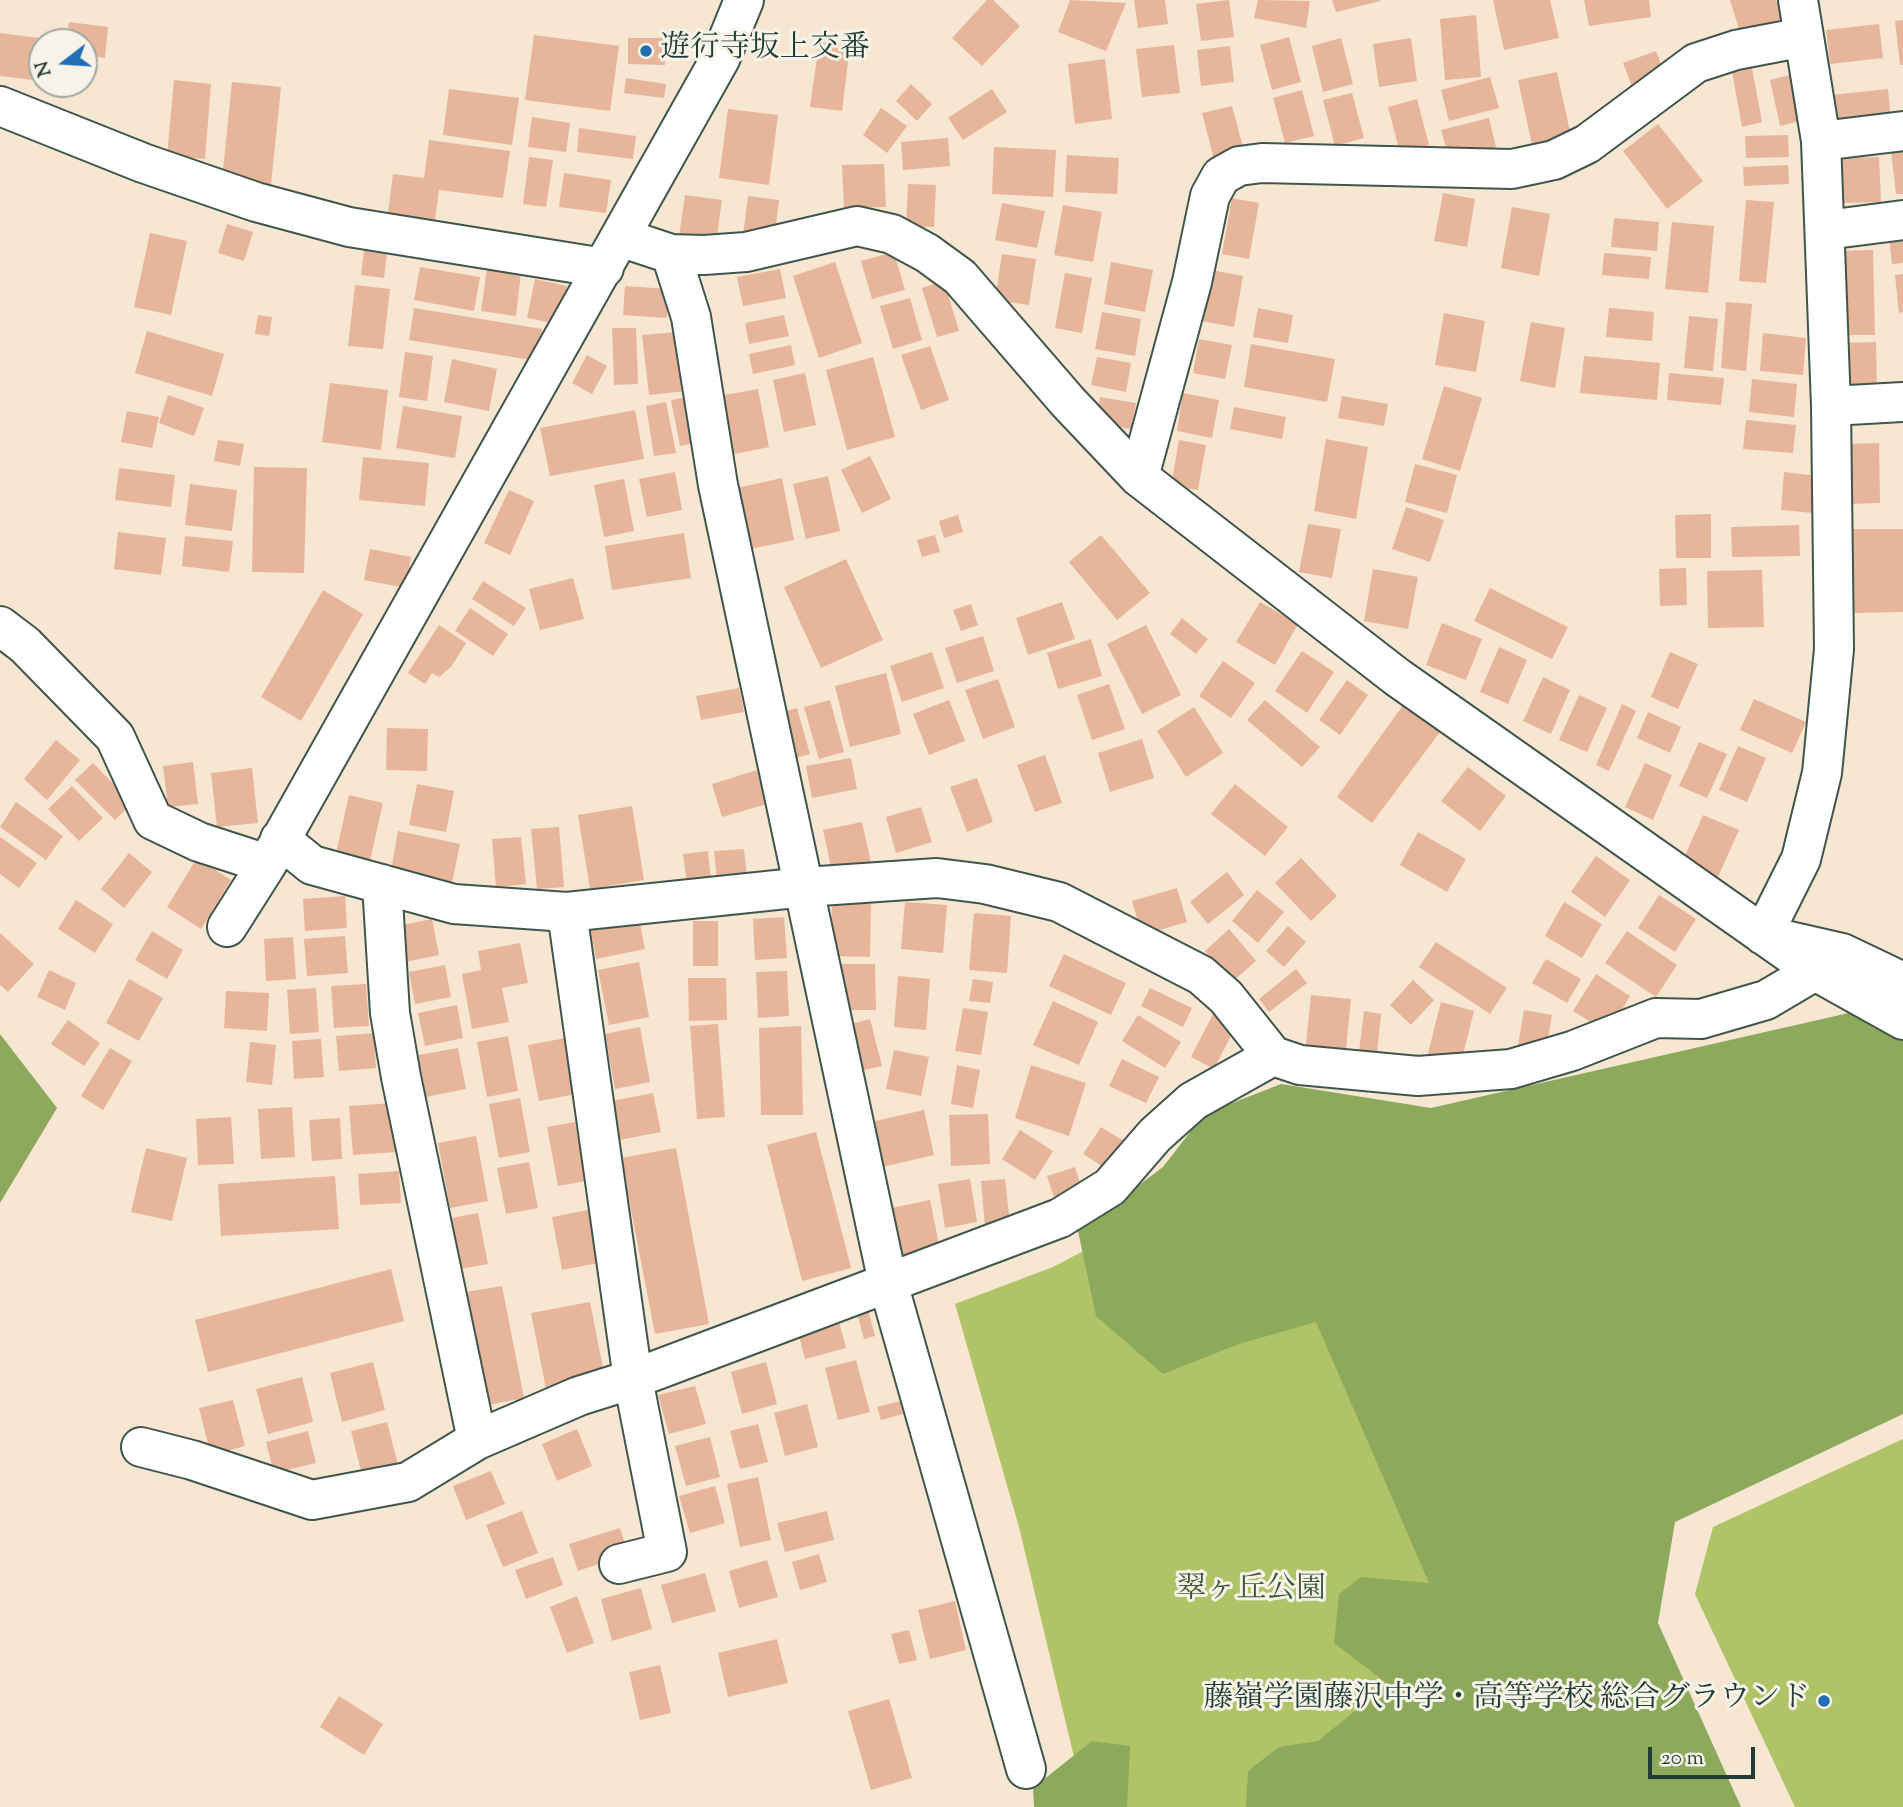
<!DOCTYPE html>
<html>
<head>
<meta charset="utf-8">
<style>
  body { margin:0 }
  #map { position:relative; width:1903px; height:1807px; overflow:hidden; background:#f6e6d2; font-family:"Sorts Mill Goudy",serif }
  canvas { display:block }
  .north { position:absolute; left:28px; top:28px; width:70px; height:70px; box-sizing:border-box; background:#f7f3e8; border:2px solid #a1aaa0; border-radius:50%; rotate:253deg; font-size:19px; font-weight:700; line-height:28px; text-align:center; color:#1f3d34 }
  .north::after { content:''; display:block; margin:auto; width:24px; height:32px; background:#1f6fb2; clip-path:polygon(50% 0,100% 100%,50% 72%,0 100%) }
  .scale { position:absolute; left:1648px; top:1747px; width:107px; height:32px; box-sizing:border-box; border:4px solid #1f3d34; border-top:0; padding-left:9px; font-size:21px; line-height:24px; white-space:nowrap; color:#1f3d34; -webkit-text-stroke:5px #f7f3e8; paint-order:stroke }
</style>
</head>
<body>
<div id="map">
<canvas width="1903" height="1807"></canvas>
<div class="north">N</div>
<div class="scale">20 m</div>
</div>
<script>
const ctx = document.querySelector('canvas').getContext('2d');
ctx.lineJoin = 'round';
function fillPath(path, color) { ctx.fillStyle = color; ctx.fill(path, 'evenodd'); }
function strokePath(path, color, width, dash) { ctx.strokeStyle = color; ctx.lineWidth = width; ctx.lineCap = dash ? 'butt' : 'round'; ctx.setLineDash(dash || []); ctx.stroke(path); }
function drawText(font, color, halo, rows, align = 'center') {
  ctx.font = font + ' "Sorts Mill Goudy","Noto Serif JP",serif'; ctx.lineWidth = 6; ctx.setLineDash([]); ctx.textBaseline = 'middle'; ctx.strokeStyle = halo; ctx.fillStyle = color; for (const [text, x, y, turn = 0] of rows) {
    ctx.save(); ctx.translate(x, y); ctx.rotate((+turn || 0) * Math.PI / 180); ctx.textAlign = isNaN(turn) ? turn : align; if (halo) ctx.strokeText(text, 0, 0); ctx.fillText(text, 0, 0); ctx.restore();
  }
}
fillPath(new Path2D(`
  M1217,1149L1444,1502L1430,1807H1086L1019,1527L955,1304L1053,1267L1091,1247Z
  M1903,1439V1807H1795L1695,1594L1713,1527Z`), '#b1c367');
fillPath(new Path2D(`
  M1862,1010L1903,1039V1414L1675,1522L1658,1623L1741,1807H1246L1248,1771L1279,1747L1318,1741L1388,1684L1334,1643L1339,1594L1361,1577L1429,1583L1316,1322L1239,1344L1163,1374L1096,1316L1078,1231L1163,1167L1204,1114L1281,1084L1431,1108Z
  M0,1034L57,1108L0,1203Z
  M1092,1741L1130,1746L1127,1807H1034L1033,1788Z`), '#8ca95c');
fillPath(new Path2D(`
  M987,0H993L1020,26L982,66L952,38Z
  M1070,0L1126,3L1106,51L1058,32Z
  M1134,0H1165L1168,24L1138,28Z
  M1229,0L1234,37L1201,41L1196,4Z
  M1258,0L1310,1L1306,28L1254,18Z
  M1332,0H1380V1L1336,12Z
  M1493,0H1550L1559,38L1504,50Z
  M1584,0H1649L1651,17L1589,26Z
  M1730,0H1776L1782,19L1740,32Z
  M1476,15L1481,77L1445,80L1440,19Z
  M1903,20V65H1900L1895,21Z
  M69,22L108,27L105,58L84,55V42H66Z
  M1879,24L1883,58L1830,64L1826,30Z
  M0,33L47,39L46,42H42V81L0,76Z
  M534,35L619,46L610,111L525,100Z
  M1289,37L1301,82L1272,90L1260,45Z
  M628,38H665V65L628,64Z
  M1341,38L1353,84L1323,92L1312,46Z
  M1411,38L1417,81L1379,87L1373,44Z
  M819,42L850,46L842,111L810,107Z
  M1174,45L1180,93L1142,97L1136,49Z
  M1230,46L1234,82L1201,86L1197,50Z
  M1656,51L1665,76L1633,89L1623,63Z
  M1105,59L1112,119L1075,124L1068,64Z
  M1751,63L1762,122L1742,127L1731,66Z
  M1557,72L1573,146L1534,154L1518,80Z
  M1794,74L1804,120L1780,126L1770,80Z
  M1490,77L1499,108L1449,121L1441,90Z
  M626,78L666,84L664,98L624,93Z
  M174,80L211,84L205,159L167,156Z
  M232,82L281,87L271,185L222,180Z
  M911,84L932,104L917,121L896,101Z
  M449,89L519,98L512,145L443,135Z
  M992,89L1007,112L963,140L948,118Z
  M1888,89L1891,121L1835,126L1832,95Z
  M1302,90L1314,136L1285,143L1273,98Z
  M1352,93L1364,138L1335,146L1323,100Z
  M1417,99L1429,145L1400,153L1388,107Z
  M1232,106L1244,151L1214,159L1202,113Z
  M881,108L907,126L887,153L863,135Z
  M728,109L778,115L769,185L719,178Z
  M532,117L570,123L566,152L528,147Z
  M1489,118L1496,147L1449,159L1441,130Z
  M1658,124L1703,181L1667,209L1623,151Z
  M579,128L636,136L633,159L577,152Z
  M1788,135L1789,157L1746,158L1745,136Z
  M948,138L950,166L903,170L901,142Z
  M429,140L510,151L503,198L439,190L434,228L387,221L393,174L424,178Z
  M994,147L1056,150L1053,197L992,194Z
  M1903,148V194H1896L1891,150Z
  M1067,155L1119,158L1117,194L1065,192Z
  M529,157L553,160L546,207L523,204Z
  M1879,157L1881,202L1837,203L1835,158Z
  M884,164L886,207L844,208L842,165Z
  M1788,165L1789,184L1744,186L1743,167Z
  M564,173L611,180L606,213L559,207Z
  M908,184L936,185L934,227L906,226Z
  M1443,193L1475,199L1467,247L1434,241Z
  M685,195L722,200L715,249L678,243Z
  M748,196L779,200L774,241L743,236Z
  M1232,198L1259,203L1249,259L1222,254Z
  M1746,200L1774,202L1766,283L1739,281Z
  M1002,203L1045,211L1037,248L995,240Z
  M1063,205L1102,212L1093,262L1054,255Z
  M1512,207L1550,214L1539,276L1501,268Z
  M1614,218L1659,222L1657,251L1611,247Z
  M1672,222L1714,226L1708,293L1665,289Z
  M227,224L253,232L244,261L218,253Z
  M150,233L187,241L171,315L134,307Z
  M1903,236V263L1892,264L1889,237Z
  M364,250L387,253L384,278L361,275Z
  M1873,250L1875,335H1839L1837,251Z
  M894,252L905,290L872,299L861,261Z
  M1604,253L1651,257L1649,279L1602,275Z
  M1002,254L1036,259L1029,305L995,300Z
  M835,262L862,343L819,358L793,276Z
  M1111,262L1153,270L1145,312L1104,304Z
  M420,267L480,277L474,311L414,300Z
  M487,268L521,272L516,316L481,311Z
  M780,269L786,298L743,306L737,277Z
  M1211,270L1243,276L1234,327L1202,321Z
  M1065,273L1092,278L1082,333L1055,328Z
  M1903,274V312L1899,313L1895,275Z
  M535,279L567,286L558,324L527,318Z
  M944,281L959,331L937,337L922,288Z
  M355,285L390,289L383,349L348,346Z
  M625,286L669,289L667,318L623,315Z
  M910,298L922,340L893,349L880,306Z
  M1726,302L1752,304L1746,371L1721,368Z
  M414,308L542,329L537,361L409,340Z
  M1258,308L1293,315L1288,343L1253,337Z
  M1609,308L1654,312L1652,341L1606,337Z
  M1102,312L1141,319L1135,356L1095,349Z
  M1444,313L1485,321L1476,372L1435,365Z
  M258,315L272,317L269,336L255,334Z
  M784,315L789,336L749,344L745,323Z
  M1689,316L1718,319L1713,371L1684,368Z
  M1531,322L1565,328L1555,388L1520,381Z
  M612,328H636L638,384L614,385Z
  M147,331L224,354L212,396L135,373Z
  M678,332L685,391L649,395L642,335Z
  M1763,333L1806,338L1803,375L1760,371Z
  M1199,339L1232,345L1225,379L1193,373Z
  M1876,342L1877,393H1844L1843,343Z
  M1251,344L1335,359L1327,402L1244,387Z
  M791,345L795,365L753,374L749,354Z
  M930,346L949,400L921,410L901,355Z
  M405,352L433,356L427,401L399,397Z
  M587,355L607,366L592,394L572,383Z
  M1584,356L1660,363L1657,400L1580,393Z
  M873,357L895,437L847,450L826,370Z
  M1097,357L1131,363L1126,392L1091,385Z
  M452,359L497,369L489,411L444,402Z
  M805,373L816,425L784,432L773,380Z
  M1669,373L1724,378L1721,405L1667,400Z
  M1752,379L1797,384L1794,417L1749,412Z
  M330,383L388,390L381,450L322,442Z
  M1444,386L1482,398L1460,471L1422,459Z
  M758,389L769,447L730,455L719,396Z
  M1183,393L1219,400L1212,438L1177,431Z
  M168,395L204,408L194,436L159,423Z
  M1342,396L1388,404L1384,426L1338,418Z
  M690,397L699,442L680,446L671,400Z
  M1100,397L1136,403L1131,429L1096,423Z
  M666,402L676,453L654,456L646,406Z
  M403,406L462,416L455,458L396,448Z
  M1234,407L1286,417L1282,439L1230,429Z
  M635,410L644,459L550,476L540,428Z
  M127,411L159,417L152,448L121,442Z
  M1746,420L1796,425L1793,453L1743,449Z
  M1326,439L1368,447L1356,519L1314,511Z
  M218,440L244,444L240,466L214,461Z
  M1179,440L1206,445L1198,490L1171,486Z
  M1879,443L1880,503L1847,504L1845,444Z
  M870,456L891,499L862,513L841,470Z
  M363,457L429,463L425,506L359,500Z
  M1415,464L1457,475L1447,513L1405,502Z
  M254,467L307,468L304,573L252,572Z
  M119,468L175,475L171,507L115,500Z
  M675,472L682,510L647,517L639,479Z
  M1784,472L1817,476L1813,513L1781,510Z
  M828,476L840,531L806,539L793,484Z
  M782,478L794,540L750,549L737,488Z
  M624,479L634,531L604,537L594,485Z
  M190,484L237,490L232,531L185,525Z
  M509,490L534,501L510,555L484,543Z
  M1406,507L1444,520L1430,562L1392,549Z
  M1711,514V558H1676L1675,515Z
  M958,515L963,532L944,538L939,521Z
  M1308,524L1341,529L1332,578L1299,572Z
  M1799,525L1800,556L1732,557L1731,527Z
  M1851,529H1903V612L1853,613Z
  M118,532L166,538L161,575L114,569Z
  M684,533L691,578L612,590L605,546Z
  M935,535L940,552L922,557L917,540Z
  M1101,535L1150,593L1117,620L1069,562Z
  M185,536L233,541L229,572L182,566Z
  M370,549L411,557L406,588L364,580Z
  M846,559L883,640L821,668L784,587Z
  M1686,568L1687,605L1660,606L1659,569Z
  M1373,569L1418,577L1408,629L1364,621Z
  M1762,570L1764,627L1708,628L1707,571Z
  M573,578L584,619L540,630L529,589Z
  M483,581L526,608L514,626L472,599Z
  M1490,588L1568,627L1552,659L1474,621Z
  M323,590L363,614L301,721L261,697Z
  M1062,602L1075,639L1028,655L1016,618Z
  M1260,602L1298,624L1275,665L1236,642Z
  M971,604L978,625L961,631L953,610Z
  M470,608L508,634L493,656L455,631Z
  M1182,618L1208,639L1196,654L1170,634Z
  M1442,623L1482,639L1466,680L1426,665Z
  M439,625L466,643L451,667L439,677L432,673L425,684L408,673Z
  M1146,625L1181,695L1142,714L1107,644Z
  M983,636L994,671L957,683L945,648Z
  M1091,639L1102,676L1058,689L1047,653Z
  M1499,647L1527,660L1508,704L1480,692Z
  M1302,651L1334,672L1307,713L1275,691Z
  M932,652L944,688L902,702L890,666Z
  M1670,652L1698,664L1678,709L1651,697Z
  M1223,661L1255,683L1231,718L1199,696Z
  M886,673L901,734L850,747L835,686Z
  M1543,677L1570,690L1551,734L1523,721Z
  M998,679L1015,727L983,739L965,690Z
  M1347,680L1368,695L1340,735L1319,720Z
  M1109,684L1125,729L1092,740L1077,695Z
  M739,688L744,712L701,720L696,696Z
  M1579,695L1607,708L1587,752L1559,740Z
  M1754,699L1806,722L1792,753L1740,730Z
  M830,700L844,752L819,759L804,707Z
  M949,700L965,741L929,755L913,714Z
  M1265,700L1320,747L1302,767L1247,720Z
  M1406,701L1443,728L1372,823L1337,797Z
  M1622,704L1636,711L1609,771L1596,765Z
  M1194,707L1223,753L1186,777L1157,731Z
  M797,708L810,754L796,758L783,712Z
  M1648,712L1681,727L1670,753L1637,738Z
  M387,728L428,729L427,771L386,770Z
  M1142,739L1154,778L1110,792L1098,753Z
  M56,740L80,760L47,800L24,779Z
  M1699,742L1727,754L1707,798L1679,786Z
  M1738,746L1766,758L1747,802L1719,790Z
  M1045,755L1062,803L1035,812L1017,765Z
  M851,758L857,789L812,798L806,766Z
  M193,762L198,804L168,807L163,766Z
  M93,763L132,803L115,820L75,780Z
  M1645,763L1672,775L1653,820L1625,807Z
  M1468,767L1506,796L1480,831L1441,801Z
  M252,768L258,823L217,827L211,773Z
  M757,770L767,804L722,817L712,784Z
  M977,778L993,822L967,832L950,787Z
  M417,784L454,791L446,832L409,825Z
  M1235,784L1288,827L1265,856L1211,814Z
  M72,786L103,818L79,841L48,809Z
  M349,795L383,803L368,870L334,862Z
  M16,802L63,836L46,860L0,827Z
  M632,806L644,880L590,889L578,815Z
  M921,807L932,842L896,853L886,817Z
  M1703,815L1739,830L1718,877L1683,860Z
  M862,822L872,867L833,876L823,830Z
  M559,827L564,887L537,889L531,829Z
  M398,831L460,844L451,888L390,876Z
  M1418,832L1466,859L1447,892L1400,865Z
  M0,837L37,863L19,888L0,874Z
  M521,837L526,884L496,887L492,839Z
  M744,849L747,877L717,880L714,851Z
  M708,851L711,881L687,884L683,854Z
  M129,853L152,872L124,908L101,889Z
  M1596,856L1630,880L1605,917L1571,892Z
  M197,858L231,880L201,929L167,907Z
  M1301,858L1337,896L1311,921L1275,883Z
  M1227,872L1244,895L1208,924L1190,902Z
  M1177,888L1187,922L1142,935L1132,901Z
  M1257,890L1284,912L1258,943L1232,921Z
  M1659,895L1696,919L1675,952L1638,928Z
  M345,896L347,928L305,931L303,899Z
  M832,899L871,900L870,957L831,956Z
  M76,900L113,924L95,953L58,929Z
  M905,902L947,905L943,953L901,949Z
  M1564,902L1602,924L1582,958L1545,936Z
  M974,913L1011,916L1007,973L969,970Z
  M784,917L787,958L755,960L753,919Z
  M639,918L645,949L596,959L590,927Z
  M432,919L439,955L405,962L398,926Z
  M693,921H718V966H693Z
  M1288,926L1306,942L1284,967L1266,951Z
  M1229,929L1256,961L1232,982L1205,951Z
  M152,931L183,950L167,979L135,960Z
  M1627,931L1677,965L1656,997L1605,963Z
  M0,933L34,964L8,992L0,985Z
  M345,936L348,973L307,976L304,939Z
  M293,937L296,979L266,981L264,939Z
  M1436,942L1507,988L1490,1014L1419,967Z
  M520,943L528,983L502,988L509,1022L472,1029L462,974L481,970L478,951Z
  M1064,954L1126,983L1111,1015L1049,986Z
  M1546,959L1581,979L1567,1003L1532,983Z
  M639,962L649,1017L609,1025L598,970Z
  M841,964H875L876,1010H841Z
  M445,965L451,997L415,1004L409,972Z
  M1296,969L1307,983L1269,1012L1259,999Z
  M49,970L76,983L65,1010L37,997Z
  M787,971L789,1016L758,1018L756,972Z
  M1596,974L1630,996L1608,1033L1573,1011Z
  M898,976L930,979L926,1030L894,1027Z
  M688,978H726L727,1020L689,1021Z
  M129,979L163,998L139,1041L106,1023Z
  M973,979L993,982L990,1003L969,1001Z
  M1413,980L1434,1000L1411,1025L1390,1005Z
  M366,984L369,1026L334,1028L331,986Z
  M316,988L319,1032L290,1034L287,990Z
  M1150,988L1192,1008L1183,1027L1141,1006Z
  M226,991L269,993L267,1031L224,1028Z
  M1311,995L1351,999L1345,1059L1305,1054Z
  M1053,1001L1098,1022L1079,1065L1033,1045Z
  M1441,1002L1474,1011L1460,1066L1427,1057Z
  M457,1005L463,1038L425,1046L418,1013Z
  M963,1008L988,1012L981,1055L955,1051Z
  M1524,1010L1552,1015L1545,1056L1517,1051Z
  M1364,1011L1381,1014L1377,1054L1359,1052Z
  M1213,1014L1236,1026L1214,1069L1191,1057Z
  M1138,1015L1181,1042L1165,1068L1122,1041Z
  M870,1019L882,1066L852,1073L840,1027Z
  M68,1020L100,1043L84,1066L51,1044Z
  M718,1024L725,1117L697,1119L690,1026Z
  M801,1026L803,1115H761L759,1028Z
  M640,1027L650,1082L615,1089L605,1034Z
  M374,1033L376,1068L339,1071L336,1036Z
  M508,1036L518,1091L487,1097L477,1042Z
  M566,1038L576,1094L539,1101L528,1045Z
  M321,1039L324,1077L294,1079L292,1041Z
  M250,1042L276,1045L272,1085L246,1082Z
  M110,1048L132,1061L103,1110L81,1096Z
  M458,1048L466,1089L426,1097L418,1055Z
  M894,1050L929,1057L921,1096L886,1089Z
  M1122,1059L1159,1077L1146,1103L1109,1086Z
  M957,1065L980,1070L973,1108L951,1104Z
  M1031,1065L1086,1083L1069,1136L1015,1118Z
  M653,1093L661,1132L619,1140L612,1101Z
  M520,1098L530,1152L499,1158L489,1104Z
  M394,1103L397,1152L353,1155L349,1106Z
  M292,1107L295,1157L261,1159L258,1109Z
  M924,1110L934,1155L882,1167L871,1122Z
  M988,1114L990,1164L951,1166L949,1115Z
  M231,1117L234,1164L198,1165L196,1119Z
  M340,1118L342,1159L312,1161L309,1120Z
  M575,1122L586,1181L558,1186L547,1127Z
  M1101,1127L1127,1143L1110,1171L1083,1154Z
  M1020,1130L1053,1151L1035,1180L1002,1159Z
  M816,1132L851,1268L802,1281L767,1145Z
  M476,1136L488,1201L450,1208L438,1143Z
  M146,1148L187,1158L172,1221L131,1212Z
  M676,1148L709,1324L655,1334L621,1158Z
  M529,1162L538,1208L506,1214L497,1168Z
  M1075,1167L1085,1198L1057,1207L1047,1176Z
  M399,1171L401,1203L360,1205L358,1174Z
  M335,1176L339,1229L221,1236L218,1184Z
  M970,1179L977,1222L945,1228L938,1184Z
  M1005,1179L1010,1224L985,1227L981,1181Z
  M930,1200L941,1254L893,1264L882,1210Z
  M588,1210L598,1263L562,1270L552,1217Z
  M478,1213L488,1264L461,1269L452,1218Z
  M391,1269L404,1321L208,1372L195,1320Z
  M502,1286L524,1398L488,1405L466,1292Z
  M590,1302L605,1378L546,1389L531,1313Z
  M868,1310L875,1336L864,1339L857,1313Z
  M838,1318L846,1348L805,1359L797,1328Z
  M856,1360L870,1412L838,1420L825,1368Z
  M373,1362L385,1410L342,1422L330,1373Z
  M766,1362L777,1404L742,1414L731,1372Z
  M302,1377L313,1422L268,1434L256,1389Z
  M695,1386L706,1424L669,1434L658,1395Z
  M233,1400L245,1446L211,1455L199,1408Z
  M900,1401L903,1414L881,1420L877,1407Z
  M807,1404L818,1447L785,1456L774,1413Z
  M387,1422L398,1465L362,1475L351,1431Z
  M758,1424L768,1462L740,1469L730,1431Z
  M577,1429L592,1466L557,1481L542,1444Z
  M308,1431L316,1463L274,1473L266,1442Z
  M710,1437L720,1477L686,1486L675,1446Z
  M491,1471L505,1504L466,1520L453,1486Z
  M758,1477L771,1540L740,1547L727,1484Z
  M715,1486L725,1523L690,1533L679,1496Z
  M522,1511L538,1553L503,1567L486,1525Z
  M827,1511L834,1540L785,1552L777,1523Z
  M620,1528L628,1554L578,1571L569,1544Z
  M819,1554L827,1582L800,1590L792,1562Z
  M553,1557L563,1585L526,1599L515,1570Z
  M767,1560L778,1597L739,1608L729,1571Z
  M705,1573L716,1611L672,1623L661,1585Z
  M641,1588L652,1629L612,1641L601,1599Z
  M577,1596L594,1643L567,1653L550,1607Z
  M955,1601L966,1650L930,1659L918,1610Z
  M909,1630L917,1660L899,1664L891,1634Z
  M777,1639L788,1683L728,1697L718,1653Z
  M660,1665L671,1713L640,1720L629,1672Z
  M339,1696L383,1724L364,1755L320,1727Z
  M889,1699L912,1778L871,1790L848,1711Z`), '#e7b59a');
const minor = new Path2D(`
  M1798,0L1821,141L1831,406L1834,649L1822,773L1801,859L1763,935L1842,953L1903,982
  M0,106L143,163L256,202L349,227L604,268
  M1821,141L1903,131
  M1826,230L1903,220
  M620,237L671,254L704,255L746,252L857,226L892,234L927,253L960,277L1068,402L1139,477L1397,677L1815,971L1903,1020
  M671,254L691,317L718,485L888,1283L1026,1769
  M1831,406L1903,402
  M1139,477L1192,282L1210,196L1221,176L1239,166L1262,163L1512,169L1554,160L1587,144L1696,63L1736,50L1804,37
  M0,626L25,645L115,737L153,820L199,842L267,864
  M280,839L312,865L454,904L567,912L805,887L937,878L985,884L1059,902L1201,975L1226,997L1273,1056
  M382,884L390,1013L401,1077L477,1440
  M567,912L633,1379L667,1552L619,1564
  M227,927L267,864L720,59L744,0
  M141,1447L192,1460L312,1500L408,1482L477,1440L579,1396L633,1379L1060,1218L1110,1187L1155,1135L1193,1101L1273,1056L1300,1065L1418,1076L1511,1069L1572,1051L1656,1018L1701,1019L1766,1000L1815,971`);
strokePath(minor, '#3f564c', 42);
strokePath(minor, '#fff', 38);
for (const [x, y, r, color] of [
  [646,51,7,"#1f6fb2"],
  [1824,1701,7,"#1f6fb2"]
]) { const dot = new Path2D(); dot.arc(x, y, r, 0, 2 * Math.PI); ctx.fillStyle = color; ctx.fill(dot); strokePath(dot, '#f7f3e8', 2.5); }
drawText('30px', '#1f3d34', '#f7f3e8', [
  ["遊行寺坂上交番",660,51],
  ["藤嶺学園藤沢中学・高等学校 総合グラウンド",1810,1701,"right"]
], 'left');
drawText('30px', '#3c583e', '#f7f3e8', [
  ["翠ヶ丘公園",1251,1592]
]);
</script>
</body>
</html>
